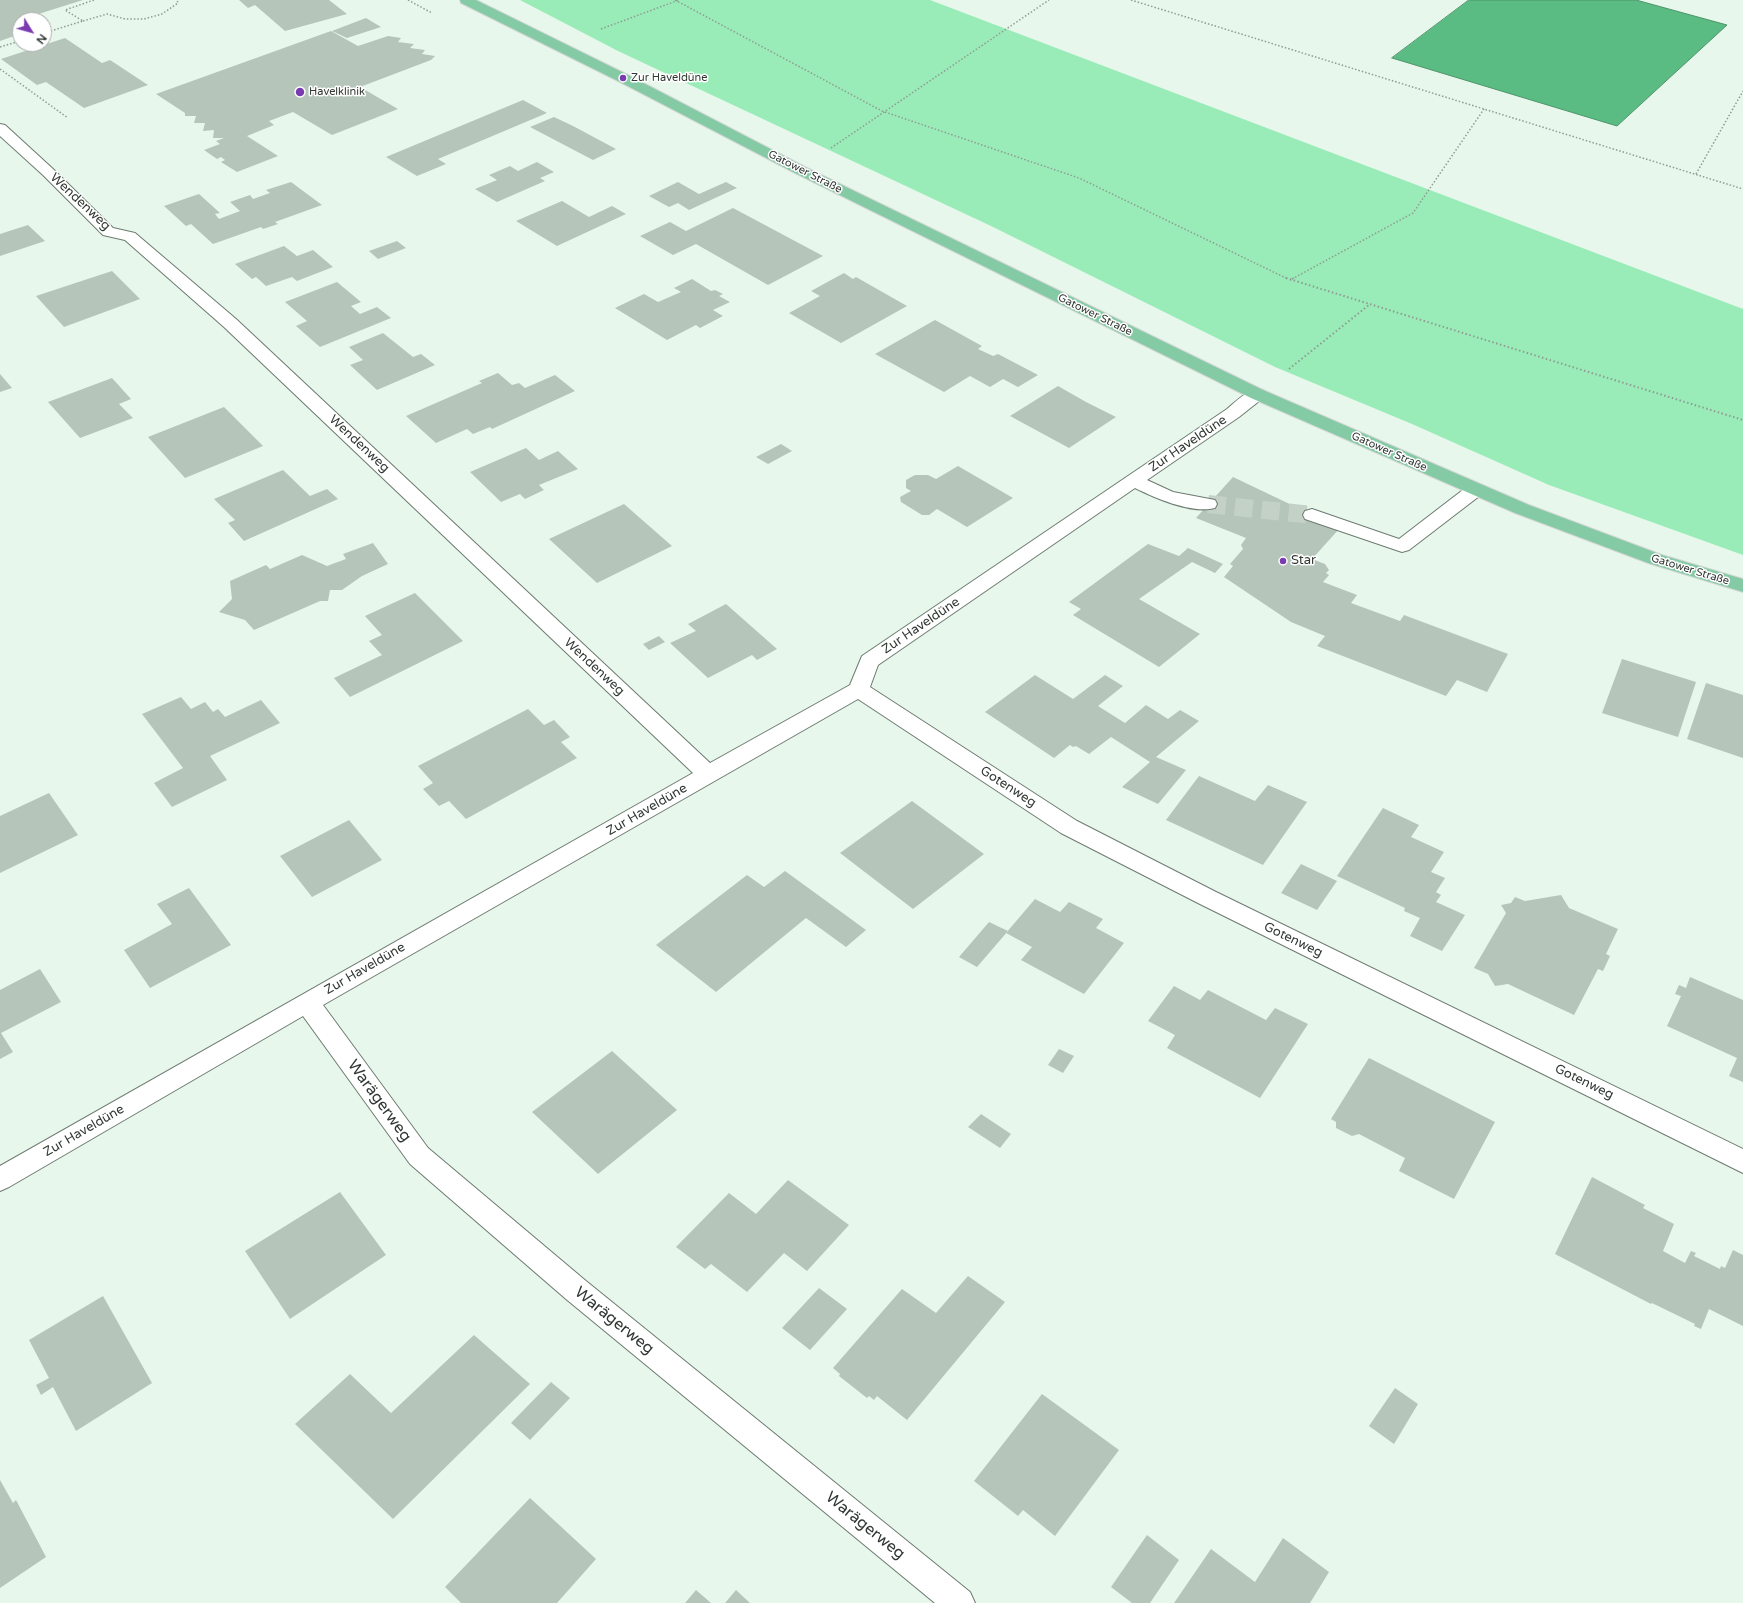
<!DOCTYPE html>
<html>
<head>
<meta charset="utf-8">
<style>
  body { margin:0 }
  #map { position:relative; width:1743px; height:1603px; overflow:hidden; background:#e7f7ec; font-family:"Varela Round",sans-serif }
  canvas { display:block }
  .north { position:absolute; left:12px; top:12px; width:40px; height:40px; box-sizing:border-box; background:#fff; border:1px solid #adafad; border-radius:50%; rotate:127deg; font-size:11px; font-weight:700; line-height:16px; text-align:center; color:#313833 }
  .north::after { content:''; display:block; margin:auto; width:14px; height:18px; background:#7a3bb0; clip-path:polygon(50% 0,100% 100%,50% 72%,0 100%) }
</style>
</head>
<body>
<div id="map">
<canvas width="1743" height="1603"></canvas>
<div class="north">N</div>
</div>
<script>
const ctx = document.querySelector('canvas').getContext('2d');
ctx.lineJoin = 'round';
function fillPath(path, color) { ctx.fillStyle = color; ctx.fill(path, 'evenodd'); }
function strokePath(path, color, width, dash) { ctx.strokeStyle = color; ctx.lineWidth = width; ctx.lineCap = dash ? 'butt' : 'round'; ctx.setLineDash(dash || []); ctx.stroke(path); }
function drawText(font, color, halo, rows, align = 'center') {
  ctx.font = font + ' "Varela Round",sans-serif'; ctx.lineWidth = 3; ctx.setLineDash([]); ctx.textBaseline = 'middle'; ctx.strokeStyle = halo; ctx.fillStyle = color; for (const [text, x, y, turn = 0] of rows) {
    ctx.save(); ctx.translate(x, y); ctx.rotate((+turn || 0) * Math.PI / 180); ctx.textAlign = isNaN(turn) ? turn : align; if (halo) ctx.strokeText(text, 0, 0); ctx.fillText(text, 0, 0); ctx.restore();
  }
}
fillPath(new Path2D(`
  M520,0H930L1743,309V555L1549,485L1412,424L1275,367L991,226L618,51Z`), '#99ecb7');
const water = new Path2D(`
  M1469,0H1636L1727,25L1617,126L1392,58Z`);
fillPath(water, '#5abc82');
strokePath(water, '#4e946a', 1);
fillPath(new Path2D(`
  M0,0H83L32,16L35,20H20V34L0,41Z
  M239,0H329L347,14L285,31L255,5L248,8Z
  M366,18L381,27L347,38L332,31Z
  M331,31L358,46L388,36L401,38L398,42L414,44L410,48L425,50L422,54L435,56L431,60L360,87L398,109L332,135L293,112L269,121L274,125L247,136L278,156L237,172L221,162L225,160L221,157L217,159L204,150L220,144L216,141L224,138H213L214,130L203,131L205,123H194L196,116H185V113L156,94Z
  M65,38L102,63L110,60L148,85L84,108L46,82L37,85L1,59Z
  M523,100L547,113L438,159L446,164L417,176L386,157Z
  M554,117L573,126L616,149L593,160L530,127Z
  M537,162L554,172L540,178L545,181L497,202L475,189L497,180L489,175L510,166L518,171Z
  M291,182L322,205L275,222L278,224L263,229L261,227L213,244L191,224L186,226L164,206L199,194L220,213L215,214L219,219L240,211L230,202L250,195L253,199L270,193L266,190Z
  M678,182L699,194L726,182L737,188L689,210L678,203L669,207L649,196Z
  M562,201L589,217L612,206L626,214L557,246L516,221Z
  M733,208L823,256L768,285L696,244L673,255L640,236L670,222L686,231Z
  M28,225L45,241L0,256V234Z
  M397,241L406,248L378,259L369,251Z
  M284,246L297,256L313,250L333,267L297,281L292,277L266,286L256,277L252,279L235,264Z
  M112,271L140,299L64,327L36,296Z
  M844,273L853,279L856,277L907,306L841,343L789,313L820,296L811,291Z
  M692,279L711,291L715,290L723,294L719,296L730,302L713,310L723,316L700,328L696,325L667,340L615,308L644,294L658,302L681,292L674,288Z
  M337,282L361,302L351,306L360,314L377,307L391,318L320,347L296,326L307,321L285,302Z
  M935,320L982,346L978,349L993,356L998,354L1038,375L1018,387L1003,379L990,387L970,376L944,392L875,354Z
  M383,333L413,357L421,354L435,365L377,390L350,365L363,360L349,347Z
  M498,373L512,385L519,383L525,388L555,375L575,391L492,429L490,427L473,434L467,429L436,443L406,416L482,383L479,381Z
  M0,374L12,388L0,392Z
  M112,378L131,399L119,404L133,418L80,438L48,402Z
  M1058,386L1086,402L1116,417L1069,448L1010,416Z
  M224,407L263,446L185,478L148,437Z
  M781,444L792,451L768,464L756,457Z
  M526,448L539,460L558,451L578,469L539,485L544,490L525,499L520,494L501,502L470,472Z
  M958,466L1013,498L967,527L937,509L929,515H922L901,502L900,497L911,491L906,488V480L915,475H928L936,479Z
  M283,470L310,496L327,489L338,499L244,541L228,523L235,520L214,499Z
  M1233,477L1340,528L1312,559L1325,564L1329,570L1326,573L1329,575L1323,582L1357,595L1351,603L1400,621L1404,615L1508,654L1487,692L1457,680L1446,696L1317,646L1325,636L1291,622L1224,577L1233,566L1230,564L1243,549L1241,545L1246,538L1196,518Z
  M624,504L672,546L597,583L549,539Z
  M373,543L388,564L362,576L342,590H330L328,601H320L254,630L245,620L219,612L232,599L230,581L266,565L270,569L302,555L327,566L346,559L343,554Z
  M1148,544L1179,556L1188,548L1223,564L1215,573L1192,562L1139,599L1200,634L1159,667L1073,615L1081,609L1069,602Z
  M415,593L463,641L350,697L334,678L382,655L369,641L382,635L365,616Z
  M726,604L777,649L757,660L752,655L708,678L670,643L696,631L688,624Z
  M659,636L665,642L649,650L643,644Z
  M1622,659L1696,682L1678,737L1602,713Z
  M1035,675L1073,699L1105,675L1123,686L1098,706L1125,723L1146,705L1168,719L1180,710L1199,721L1156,757L1186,770L1158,804L1122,787L1150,762L1111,737L1089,754L1076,746L1073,747L1070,745L1054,758L985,712Z
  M1706,683L1743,695V758L1687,739Z
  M181,697L191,709L205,702L213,712L218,709L225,717L261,700L280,723L210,756L227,780L172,807L154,783L183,768L142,714Z
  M528,709L544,725L554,720L570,737L561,742L577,758L466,819L449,801L439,806L423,789L433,783L418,766Z
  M1199,776L1255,801L1268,785L1307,802L1263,865L1166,820Z
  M49,793L78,835L0,873V816Z
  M912,801L984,854L913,909L840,853Z
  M1383,808L1419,825L1411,837L1444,852L1431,872L1445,878L1436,892L1441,895L1436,902L1465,915L1442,951L1410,936L1420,918L1404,911L1405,908L1337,876Z
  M349,820L382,860L312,897L280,856Z
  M1301,864L1337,881L1317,910L1281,893Z
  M785,871L866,930L846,947L806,918L716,992L656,945L747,875L764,887Z
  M189,888L231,945L150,988L124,950L172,924L157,904Z
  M1561,895L1569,908L1618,929L1606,954L1610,956L1603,971L1598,969L1574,1015L1508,984L1495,986L1488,974L1474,968L1506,913L1501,905L1511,903L1515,897L1525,901Z
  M1035,899L1060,912L1069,902L1103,919L1096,928L1124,943L1084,994L1021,960L1032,947L1006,933Z
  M989,922L1008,931L977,967L959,957Z
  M40,969L61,1002L1,1033L13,1052L0,1059V990Z
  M1690,977L1743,1000V1082L1729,1076L1737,1058L1667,1026L1681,996L1675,994L1679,985L1686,988Z
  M1174,986L1200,1000L1208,990L1266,1020L1275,1008L1308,1024L1260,1098L1167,1048L1175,1035L1148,1021Z
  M1059,1049L1074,1056L1063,1073L1048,1065Z
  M612,1051L677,1110L598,1174L532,1112Z
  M1369,1058L1495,1122L1454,1199L1399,1171L1405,1158L1359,1134L1352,1136L1336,1128V1122L1331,1119Z
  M981,1114L1011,1134L1000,1148L968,1127Z
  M1592,1177L1645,1205L1643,1208L1674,1224L1663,1251L1685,1263L1691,1251L1696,1253L1694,1256L1720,1269L1721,1266L1725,1268L1733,1250L1743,1255V1326L1709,1309L1701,1329L1694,1326L1695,1324L1652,1303L1651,1304L1555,1254Z
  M788,1180L849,1225L807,1271L784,1253L747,1292L711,1264L705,1269L676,1247L729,1193L756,1214Z
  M340,1192L386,1255L290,1319L245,1251Z
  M968,1276L1005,1302L907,1420L877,1396L874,1400L869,1396L867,1398L839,1376L840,1374L833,1368L902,1289L936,1313Z
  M819,1288L847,1309L810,1350L782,1328Z
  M103,1296L152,1383L76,1431L53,1387L41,1395L36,1385L49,1378L29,1340Z
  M474,1335L530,1384L393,1519L295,1424L350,1374L391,1413Z
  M551,1382L570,1398L530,1440L511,1423Z
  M1395,1388L1418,1404L1394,1444L1369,1426Z
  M1042,1394L1119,1450L1055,1536L1023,1510L1018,1516L974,1481Z
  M0,1480L13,1503L16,1500L46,1557L0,1588Z
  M530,1498L596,1559L557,1603H461L445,1587Z
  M1147,1535L1179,1560L1150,1603H1132L1111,1587Z
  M1283,1538L1329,1572L1310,1603H1174L1211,1549L1255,1582Z
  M696,1590L711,1603H685Z
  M736,1590L750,1603H725Z`), '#b5c5ba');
strokePath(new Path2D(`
  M1208,504L1312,515`), '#c3d1c7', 18, [18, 9]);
const minor = new Path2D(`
  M0,124L5,125L53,169L113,228L135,233L236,319L710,763L850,685L862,656L1227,409C1237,401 1249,387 1263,390L1266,394L1263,398L1239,417L1147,480L1173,492L1215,500L1217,504L1215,508C1192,514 1155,498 1135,488L878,665L870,687L1077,821L1216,892L1743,1149V1173L1200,904L1061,833L858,699L323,1005L428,1148L586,1281L970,1592L975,1603H935L566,1299L410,1164L303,1016L9,1187L0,1191V1166L693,773L224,327L125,240L103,235L43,175L0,136Z
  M1475,484L1482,486L1484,490L1482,494L1409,550L1402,552L1305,519L1303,515L1305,511L1312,509L1399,539L1468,486Z`);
const major = new Path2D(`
  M460,0H476L628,75L805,167L1263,390L1529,505L1662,555L1743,579V592L1648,563L1515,513L1251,398L795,173L618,81L461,3Z`);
strokePath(minor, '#6d7b71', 2);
strokePath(major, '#d6d7d6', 2);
strokePath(new Path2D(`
  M408,0L432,13
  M675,0L882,111L1079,178L1288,279
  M1131,0L1743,189
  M83,21L107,14L125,19H144L162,14L178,3L177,0
  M601,29L679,0
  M44,33L83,21L65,10L94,0
  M0,47L20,41
  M0,69L68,118
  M831,148L1049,0
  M1696,174L1743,91
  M1292,279L1413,213L1484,109`), '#8f9b93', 1.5, [1.5, 2]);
strokePath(new Path2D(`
  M1286,278L1743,420
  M1290,280L1294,278
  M1289,369L1369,305`), '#8f9b93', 2, [1.5, 2.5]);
fillPath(minor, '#fff');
fillPath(major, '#84cba5');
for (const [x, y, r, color] of [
  [623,78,4,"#7a3bb0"],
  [300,92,5,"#7a3bb0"],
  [1283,561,4,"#7a3bb0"]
]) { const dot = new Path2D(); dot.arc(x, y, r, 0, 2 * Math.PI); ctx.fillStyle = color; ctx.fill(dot); strokePath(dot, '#fff', 1.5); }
drawText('11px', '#313833', '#fff', [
  ["Zur Haveldüne",631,78],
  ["Havelklinik",309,92]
], 'left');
drawText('11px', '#313833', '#fff', [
  ["Gatower Straße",805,172,27],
  ["Gatower Straße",1095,315,26],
  ["Gatower Straße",1389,452,24],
  ["Gatower Straße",1690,570,17]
]);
drawText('13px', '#313833', '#fff', [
  ["Wendenweg",80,202,43],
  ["Wendenweg",359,444,43],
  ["Zur Haveldüne",1188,444,-34],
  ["Zur Haveldüne",921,626,-34],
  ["Wendenweg",594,667,43],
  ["Gotenweg",1008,787,33],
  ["Zur Haveldüne",647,810,-30],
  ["Gotenweg",1293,940,26],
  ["Zur Haveldüne",365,969,-30],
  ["Gotenweg",1584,1082,26],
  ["Zur Haveldüne",84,1131,-30]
]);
drawText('13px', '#313833', '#fff', [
  ["Star",1291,561]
], 'left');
drawText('16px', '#313833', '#fff', [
  ["Warägerweg",379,1101,54],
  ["Warägerweg",614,1321,39],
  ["Warägerweg",865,1526,39]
]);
</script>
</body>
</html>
